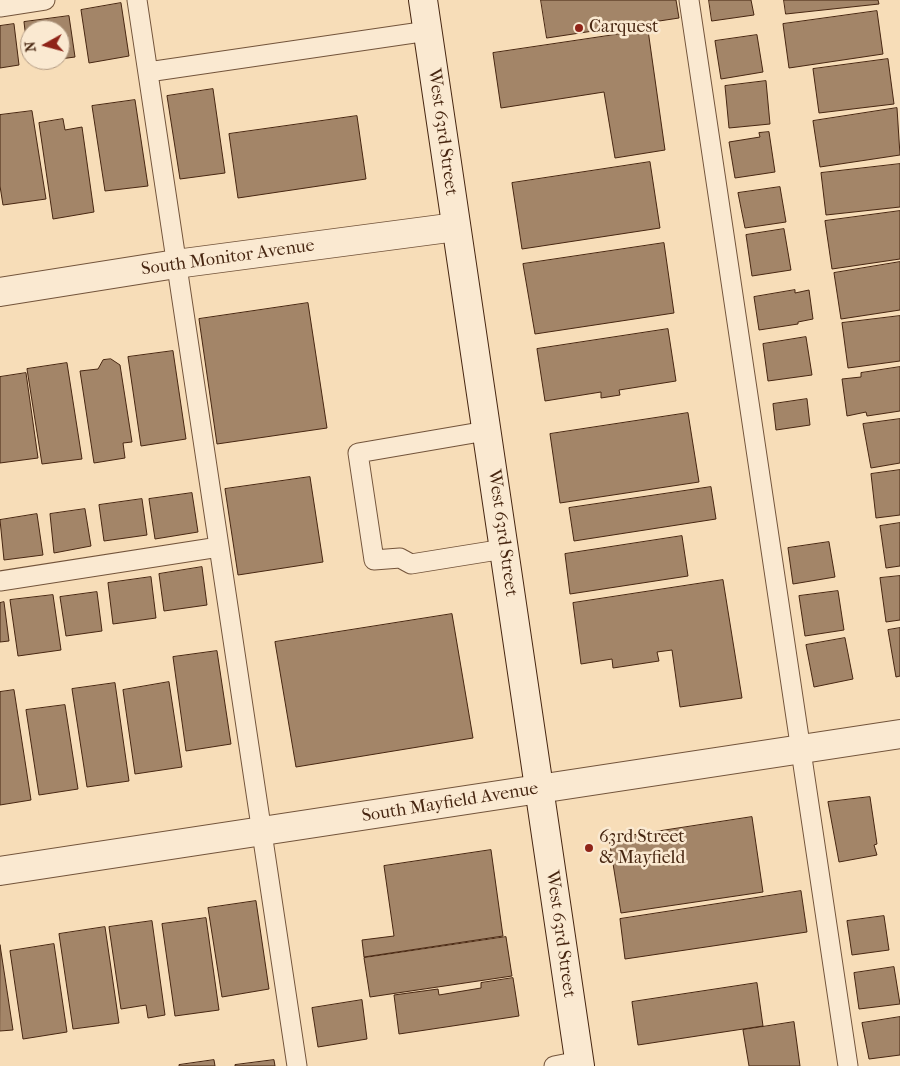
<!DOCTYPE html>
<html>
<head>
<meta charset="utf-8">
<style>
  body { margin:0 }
  #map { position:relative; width:900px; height:1066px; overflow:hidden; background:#f7ddb8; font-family:"IM FELL French Canon",serif }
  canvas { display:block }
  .north { position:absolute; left:20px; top:20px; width:50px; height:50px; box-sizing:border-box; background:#fae9d1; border:1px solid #b29b84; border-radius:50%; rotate:263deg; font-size:14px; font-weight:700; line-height:20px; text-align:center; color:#472611 }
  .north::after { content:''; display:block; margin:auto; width:18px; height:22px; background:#8f2418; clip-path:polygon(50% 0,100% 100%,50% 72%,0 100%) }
</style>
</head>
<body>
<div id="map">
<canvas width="900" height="1066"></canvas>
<div class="north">N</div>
</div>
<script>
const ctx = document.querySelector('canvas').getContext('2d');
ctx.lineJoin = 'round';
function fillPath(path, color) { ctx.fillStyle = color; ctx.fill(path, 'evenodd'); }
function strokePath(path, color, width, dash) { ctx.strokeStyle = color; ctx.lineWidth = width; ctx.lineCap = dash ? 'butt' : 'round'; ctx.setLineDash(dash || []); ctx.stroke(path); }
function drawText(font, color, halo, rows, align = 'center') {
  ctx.font = font + ' "IM FELL French Canon",serif'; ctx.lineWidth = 5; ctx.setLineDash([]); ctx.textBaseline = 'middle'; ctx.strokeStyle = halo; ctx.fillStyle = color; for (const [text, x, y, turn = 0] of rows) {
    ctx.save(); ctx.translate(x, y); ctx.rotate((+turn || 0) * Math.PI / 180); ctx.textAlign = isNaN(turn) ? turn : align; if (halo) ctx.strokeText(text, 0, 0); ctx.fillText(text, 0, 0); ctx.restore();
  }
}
const building = new Path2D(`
  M541,0H676L679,18L547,38Z
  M709,0H751L754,15L712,21Z
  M784,0H878L879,4L786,14Z
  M121,3L129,56L89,63L81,10Z
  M877,11L883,54L789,68L783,24Z
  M69,16L75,57L60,59V30H30V60H50L29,63L24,22Z
  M14,24L19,65L0,68V26Z
  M648,30L665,150L615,158L604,92L501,108L493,53Z
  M757,35L763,72L721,79L715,41Z
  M888,59L894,104L819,113L813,69Z
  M766,81L770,124L729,128L725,86Z
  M213,89L225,173L180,179L167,96Z
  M135,100L148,186L105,191L92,106Z
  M897,108L900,155L820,167L813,121Z
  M32,111L46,199L3,205L0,186V115Z
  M357,116L366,179L238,198L229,134Z
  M63,119L65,130L82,127L94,212L53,219L39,123Z
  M769,132L775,172L735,178L729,142L760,137L759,133Z
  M650,162L660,228L522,249L512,183Z
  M900,164V207L826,215L821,173Z
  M780,187L786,222L745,228L738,193Z
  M900,211V259L832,269L825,221Z
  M784,229L791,270L752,276L746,235Z
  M664,243L674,313L535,334L523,264Z
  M900,262V310L841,319L834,273Z
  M795,290V293L809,290L813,319L798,322V324L759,330L754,297Z
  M308,303L327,428L217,444L199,319Z
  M900,316V361L848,368L842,323Z
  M668,329L676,381L619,390L620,395L601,398V392L545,401L537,349Z
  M806,337L812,375L768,381L763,344Z
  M173,351L186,439L141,446L128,357Z
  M111,359L120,365L132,442L123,443L125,458L94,463L80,371L98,369L103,360Z
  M67,363L82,459L42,464L27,369Z
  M900,367V411L867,416L866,412L847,416L842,379L861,377V373Z
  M26,373L38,458L0,463V377Z
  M807,399L810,425L776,430L773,404Z
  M688,413L699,482L560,503L550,434Z
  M900,419V463L871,468L863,424Z
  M900,470V515L876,518L871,474Z
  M310,477L323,562L238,575L225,489Z
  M711,487L716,519L574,541L569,508Z
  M192,493L198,532L155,539L149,499Z
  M142,499L147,535L104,541L99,505Z
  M85,509L91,546L54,553L50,514Z
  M37,514L43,555L4,560L0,520Z
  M900,523V566L886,568L880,526Z
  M682,536L688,576L570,594L565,554Z
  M829,542L835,577L793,584L788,548Z
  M202,567L207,605L164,611L159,574Z
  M900,576V620L886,622L880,578Z
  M151,577L156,618L113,624L108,583Z
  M723,580L742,698L680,707L672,650L657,652L659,661L613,668L612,659L581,664L573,603Z
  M838,591L844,630L805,636L799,596Z
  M97,592L102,631L66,636L60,597Z
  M53,595L61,650L18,656L10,600Z
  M4,602L9,641L0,642V603Z
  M452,614L473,738L296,767L275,642Z
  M900,628V676L896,677L888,630Z
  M845,638L853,679L814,687L806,645Z
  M217,651L231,744L186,751L173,657Z
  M169,682L182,767L135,774L123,690Z
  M115,683L129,781L87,787L72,689Z
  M14,690L31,800L0,805V692Z
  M65,705L78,789L39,795L26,710Z
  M870,797L877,844L874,845L877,855L839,862L828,802Z
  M752,817L763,892L621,913L609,839Z
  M491,850L503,936L364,957L362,940L394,936L384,866Z
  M801,891L807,932L625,959L620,919Z
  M256,901L269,989L222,997L208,908Z
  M884,916L889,950L852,955L847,921Z
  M206,918L219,1010L175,1016L162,924Z
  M152,921L165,1015L148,1018L146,1005L121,1009L109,927Z
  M105,927L119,1023L73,1029L59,934Z
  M506,937L512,976L370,997L364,958Z
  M54,944L67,1032L23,1039L10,951Z
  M0,945L13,1030L0,1031Z
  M894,967L900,1004L859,1009L854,973Z
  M513,978L519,1016L399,1034L394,995L438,989L439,995L481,988V983Z
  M757,983L763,1026L638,1045L632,1002Z
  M362,1000L367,1039L318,1047L312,1008Z
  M900,1017V1055L869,1059L862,1023Z
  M794,1022L800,1066H749L743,1030Z
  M214,1060L215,1066H179V1065Z
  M274,1060L275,1066H235V1065Z`);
fillPath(building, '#a38568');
strokePath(building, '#472611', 1);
const service = new Path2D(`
  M137,0L297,1066
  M689,0L848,1066
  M0,7L45,0
  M148,72L428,31
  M486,431L358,453L374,560L400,558L411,564L504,549
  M0,581L219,547
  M554,1066L579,1061`);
const minor = new Path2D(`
  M0,292L176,264L456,227
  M0,871L900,734`);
const secondary = new Path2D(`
  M423,0L580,1066`);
strokePath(service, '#73543b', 21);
strokePath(minor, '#73543b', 30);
strokePath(secondary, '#472611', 30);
strokePath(service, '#fae9d1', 19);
strokePath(minor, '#fae9d1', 28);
strokePath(secondary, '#fae9d1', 28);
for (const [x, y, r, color] of [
  [579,28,5,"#8f2418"],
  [589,848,5,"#8f2418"]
]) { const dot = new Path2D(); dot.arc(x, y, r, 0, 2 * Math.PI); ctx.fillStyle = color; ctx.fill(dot); strokePath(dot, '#fae9d1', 2); }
drawText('18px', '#472611', '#fae9d1', [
  ["Carquest",589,28],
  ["63rd Street",599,838],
  ["& Mayfield",599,859]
], 'left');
drawText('18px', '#472611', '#fae9d1', [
  ["West 63rd Street",442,132,82],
  ["South Monitor Avenue",228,258,-8],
  ["West 63rd Street",502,533,82],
  ["South Mayfield Avenue",450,803,-9],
  ["West 63rd Street",560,934,82]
]);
</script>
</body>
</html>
